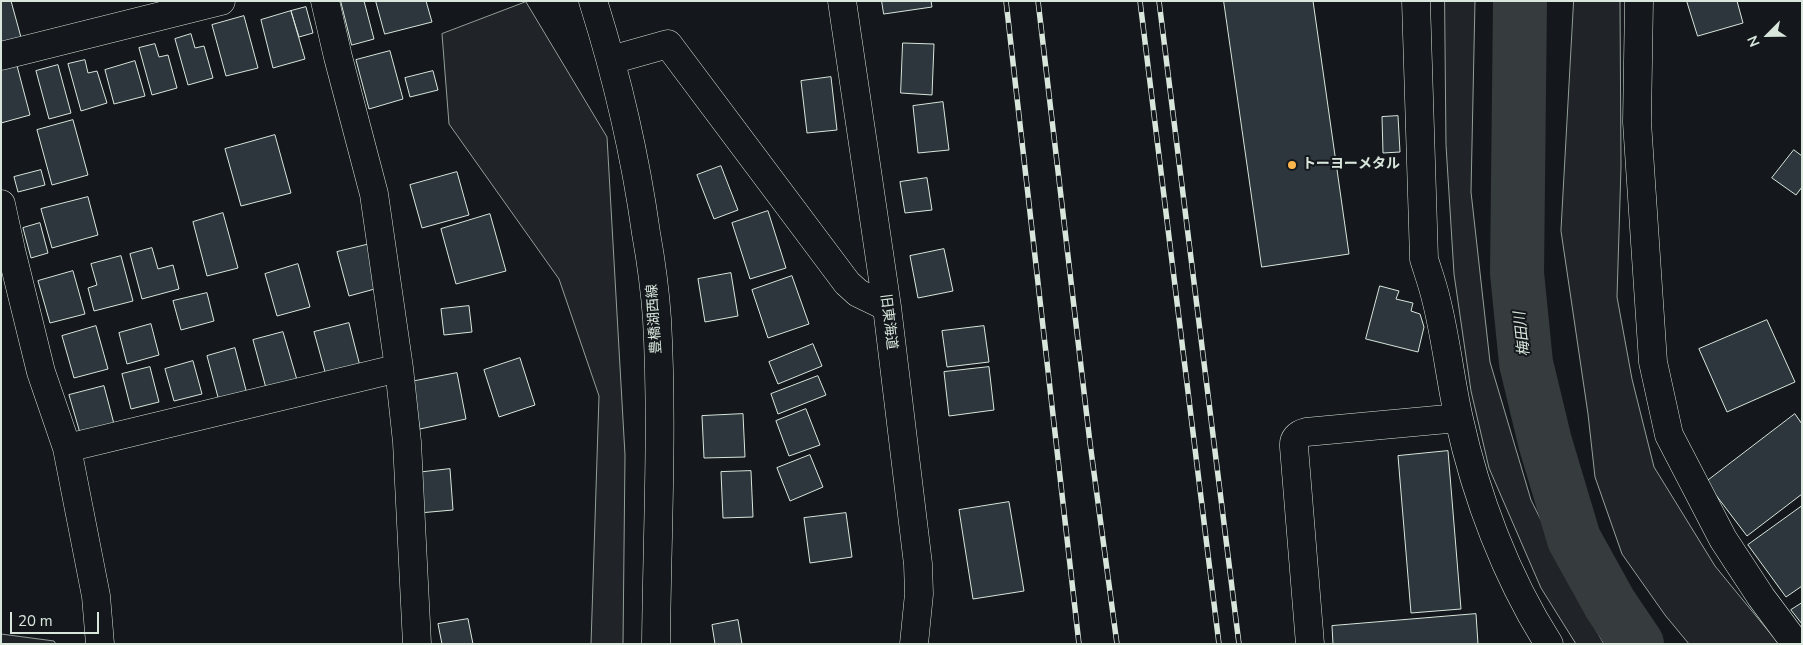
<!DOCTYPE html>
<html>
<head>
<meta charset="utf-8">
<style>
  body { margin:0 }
  #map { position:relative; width:1803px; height:645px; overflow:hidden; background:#14181c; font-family:"Nunito Sans",sans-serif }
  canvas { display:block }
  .frame { position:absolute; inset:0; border:2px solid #d8e6dc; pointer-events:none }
  .north { position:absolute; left:1743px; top:10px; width:50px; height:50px; -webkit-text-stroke:4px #14181c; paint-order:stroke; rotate:247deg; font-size:14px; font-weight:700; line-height:20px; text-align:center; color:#d8e6dc }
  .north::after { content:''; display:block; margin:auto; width:18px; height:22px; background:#d8e6dc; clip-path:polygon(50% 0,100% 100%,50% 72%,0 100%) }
  .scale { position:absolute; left:10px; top:612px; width:89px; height:22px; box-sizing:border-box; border:2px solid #d8e6dc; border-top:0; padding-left:6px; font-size:15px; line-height:18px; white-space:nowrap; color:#d8e6dc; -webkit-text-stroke:4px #14181c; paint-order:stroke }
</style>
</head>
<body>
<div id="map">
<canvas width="1803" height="645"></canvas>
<div class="frame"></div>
<div class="north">N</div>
<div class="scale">20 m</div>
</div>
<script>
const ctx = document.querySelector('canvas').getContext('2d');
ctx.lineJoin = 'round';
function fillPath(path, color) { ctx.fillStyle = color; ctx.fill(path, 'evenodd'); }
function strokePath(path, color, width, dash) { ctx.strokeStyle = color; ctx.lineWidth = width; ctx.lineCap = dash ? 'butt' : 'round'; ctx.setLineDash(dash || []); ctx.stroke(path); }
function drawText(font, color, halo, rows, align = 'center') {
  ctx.font = font + ' "Nunito Sans","Noto Sans JP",sans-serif'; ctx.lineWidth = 4; ctx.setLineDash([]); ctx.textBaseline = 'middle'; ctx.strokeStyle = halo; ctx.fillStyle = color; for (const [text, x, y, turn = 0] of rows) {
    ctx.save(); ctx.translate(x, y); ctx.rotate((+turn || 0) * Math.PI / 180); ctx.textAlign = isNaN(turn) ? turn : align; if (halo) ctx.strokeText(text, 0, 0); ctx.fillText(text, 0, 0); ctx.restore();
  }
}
const green = new Path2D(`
  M1445,1H1475L1471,192L1490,362L1531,500L1593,625L1604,644H1576L1541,588L1489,468L1471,391L1454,274L1446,145Z
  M1574,1H1620L1621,167L1617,297L1632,379L1654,467L1715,566L1779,644H1689L1665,615L1622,554L1595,477L1588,414L1561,231Z
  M526,2L607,137L625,455L623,644H591L599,396L559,279L449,124L442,34Z
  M1,634L54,641L56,644H1Z`);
fillPath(green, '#202428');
strokePath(green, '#939e99', 1);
strokePath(new Path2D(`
  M1520,1L1517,273L1526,363L1545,442L1574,539L1610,604L1637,644`), '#363b3e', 54);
const building = new Path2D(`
  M1,1H11L22,41L1,47Z
  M341,1H364L374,39L352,45Z
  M376,1H426L432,22L385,34Z
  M882,1H931L932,7L884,14Z
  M1224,1H1313L1349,254L1262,267Z
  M1687,1H1737L1743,23L1698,36Z
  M306,7L313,33L299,37L291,11Z
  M291,11L305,59L273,68L261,20Z
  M244,16L258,68L226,76L212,25Z
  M191,34L195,48L204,46L213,78L188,85L175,39Z
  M903,43L934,44L932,95L901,93Z
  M155,44L159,57L168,55L177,88L152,95L139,48Z
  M390,51L403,99L369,109L356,60Z
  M85,60L88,73L97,71L107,103L81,111L68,64Z
  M135,61L145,96L114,104L105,70Z
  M16,62L30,115L1,123V66Z
  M58,65L71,113L49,119L36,71Z
  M433,71L438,90L410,97L405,78Z
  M831,77L837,130L807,133L801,81Z
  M943,102L949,150L918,153L913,106Z
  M1398,116L1400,152L1383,153L1382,117Z
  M73,120L88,175L52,185L37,130Z
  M275,135L291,193L241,206L225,149Z
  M1794,150L1802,156V187L1796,195L1772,178Z
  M721,166L738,210L714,219L697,175Z
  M41,170L45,185L18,192L14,177Z
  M457,172L469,215L422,228L410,185Z
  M927,178L932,210L905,213L900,182Z
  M88,197L98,235L52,248L41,209Z
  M768,211L786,268L750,279L732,223Z
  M223,213L238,268L207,276L193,222Z
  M490,214L506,271L456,284L441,229Z
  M40,223L48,253L31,258L23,228Z
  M370,244L382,287L349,296L337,252Z
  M152,248L158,269L173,265L179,289L142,299L130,254Z
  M944,249L953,291L918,298L910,256Z
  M121,256L133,301L94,311L88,288L97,285L91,264Z
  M298,264L310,307L277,316L265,274Z
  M73,271L85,314L50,323L38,281Z
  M731,273L738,316L705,322L698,279Z
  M792,276L809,324L768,338L752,290Z
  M1380,286L1399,291L1396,299L1413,303L1411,311L1420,314L1424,327L1418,352L1366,339Z
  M207,293L214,321L181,330L173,301Z
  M469,306L472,332L444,335L441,309Z
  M1767,320L1795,382L1727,412L1699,349Z
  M349,323L361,370L327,379L314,332Z
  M151,324L159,355L127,364L119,333Z
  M96,326L108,369L74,378L62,336Z
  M984,326L989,362L947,367L942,331Z
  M283,332L297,380L266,388L253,340Z
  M813,344L822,366L778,384L769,362Z
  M235,348L247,394L219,401L207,356Z
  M520,358L535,405L499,417L484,370Z
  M193,361L202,394L174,401L165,369Z
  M150,367L159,402L131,409L122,374Z
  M989,367L994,410L949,416L944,372Z
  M457,373L466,419L420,429L410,382Z
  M818,376L826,395L778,414L771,394Z
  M104,386L114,424L80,433L69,395Z
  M806,409L820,445L789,456L776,421Z
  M743,414L745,457L704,458L702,416Z
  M1795,414L1802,424V494L1747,536L1706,482Z
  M1448,451L1461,609L1411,613L1398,456Z
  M810,455L823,487L790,501L777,468Z
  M450,469L453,510L419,513L415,473Z
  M751,471L753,517L723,518L721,472Z
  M1009,502L1024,591L973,599L959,510Z
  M1802,506V586L1786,597L1748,545Z
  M846,513L852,557L810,563L804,518Z
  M1802,603V624L1791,610Z
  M1476,614L1478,644H1333L1332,626Z
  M468,619L473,644H442L438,624Z
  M738,620L742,644H715L712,625Z`);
fillPath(building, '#2c363c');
strokePath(building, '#d8e6dc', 1);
const minor = new Path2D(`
  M325,1L338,57L374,194L399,368L407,442L417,644
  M842,1L887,307L918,564L919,594L914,644
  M1416,1L1424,259C1428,272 1433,286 1436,299C1446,338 1450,379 1459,419C1476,496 1506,577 1549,644
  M1639,1L1637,122L1653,362L1669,435L1723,539L1761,597L1796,644
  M1,56L221,1
  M611,60L668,44L847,283L858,293L887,307
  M1,204L11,250L41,372L67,448L96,596L100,644
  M67,448L399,368
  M1310,644L1294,447C1293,439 1298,434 1306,432L1458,418`);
const major = new Path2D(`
  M593,1C617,77 635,154 646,233C651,261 655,290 657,319C663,427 657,536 656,644`);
strokePath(minor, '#d8e6dc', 29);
strokePath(major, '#d8e6dc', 29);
strokePath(minor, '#14181c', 28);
strokePath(major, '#14181c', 28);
const rail = new Path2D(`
  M1006,1L1079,644
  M1038,1L1090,443L1117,644
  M1140,1L1219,644
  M1159,1L1239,644`);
strokePath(rail, '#d8e6dc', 5.5);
strokePath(rail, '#14181c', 4, [11]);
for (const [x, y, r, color] of [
  [1292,165,5,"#ffb74d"]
]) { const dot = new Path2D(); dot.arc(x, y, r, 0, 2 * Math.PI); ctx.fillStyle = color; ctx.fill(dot); strokePath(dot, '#14181c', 2); }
drawText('bold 14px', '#d8e6dc', '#14181c', [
  ["トーヨーメタル",1302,165]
], 'left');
drawText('14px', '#d8e6dc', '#14181c', [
  ["豊橋湖西線",655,319,-94],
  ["旧東海道",888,322,83]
]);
drawText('italic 15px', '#d8e6dc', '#14181c', [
  ["梅田川",1523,334,-96]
]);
</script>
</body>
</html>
